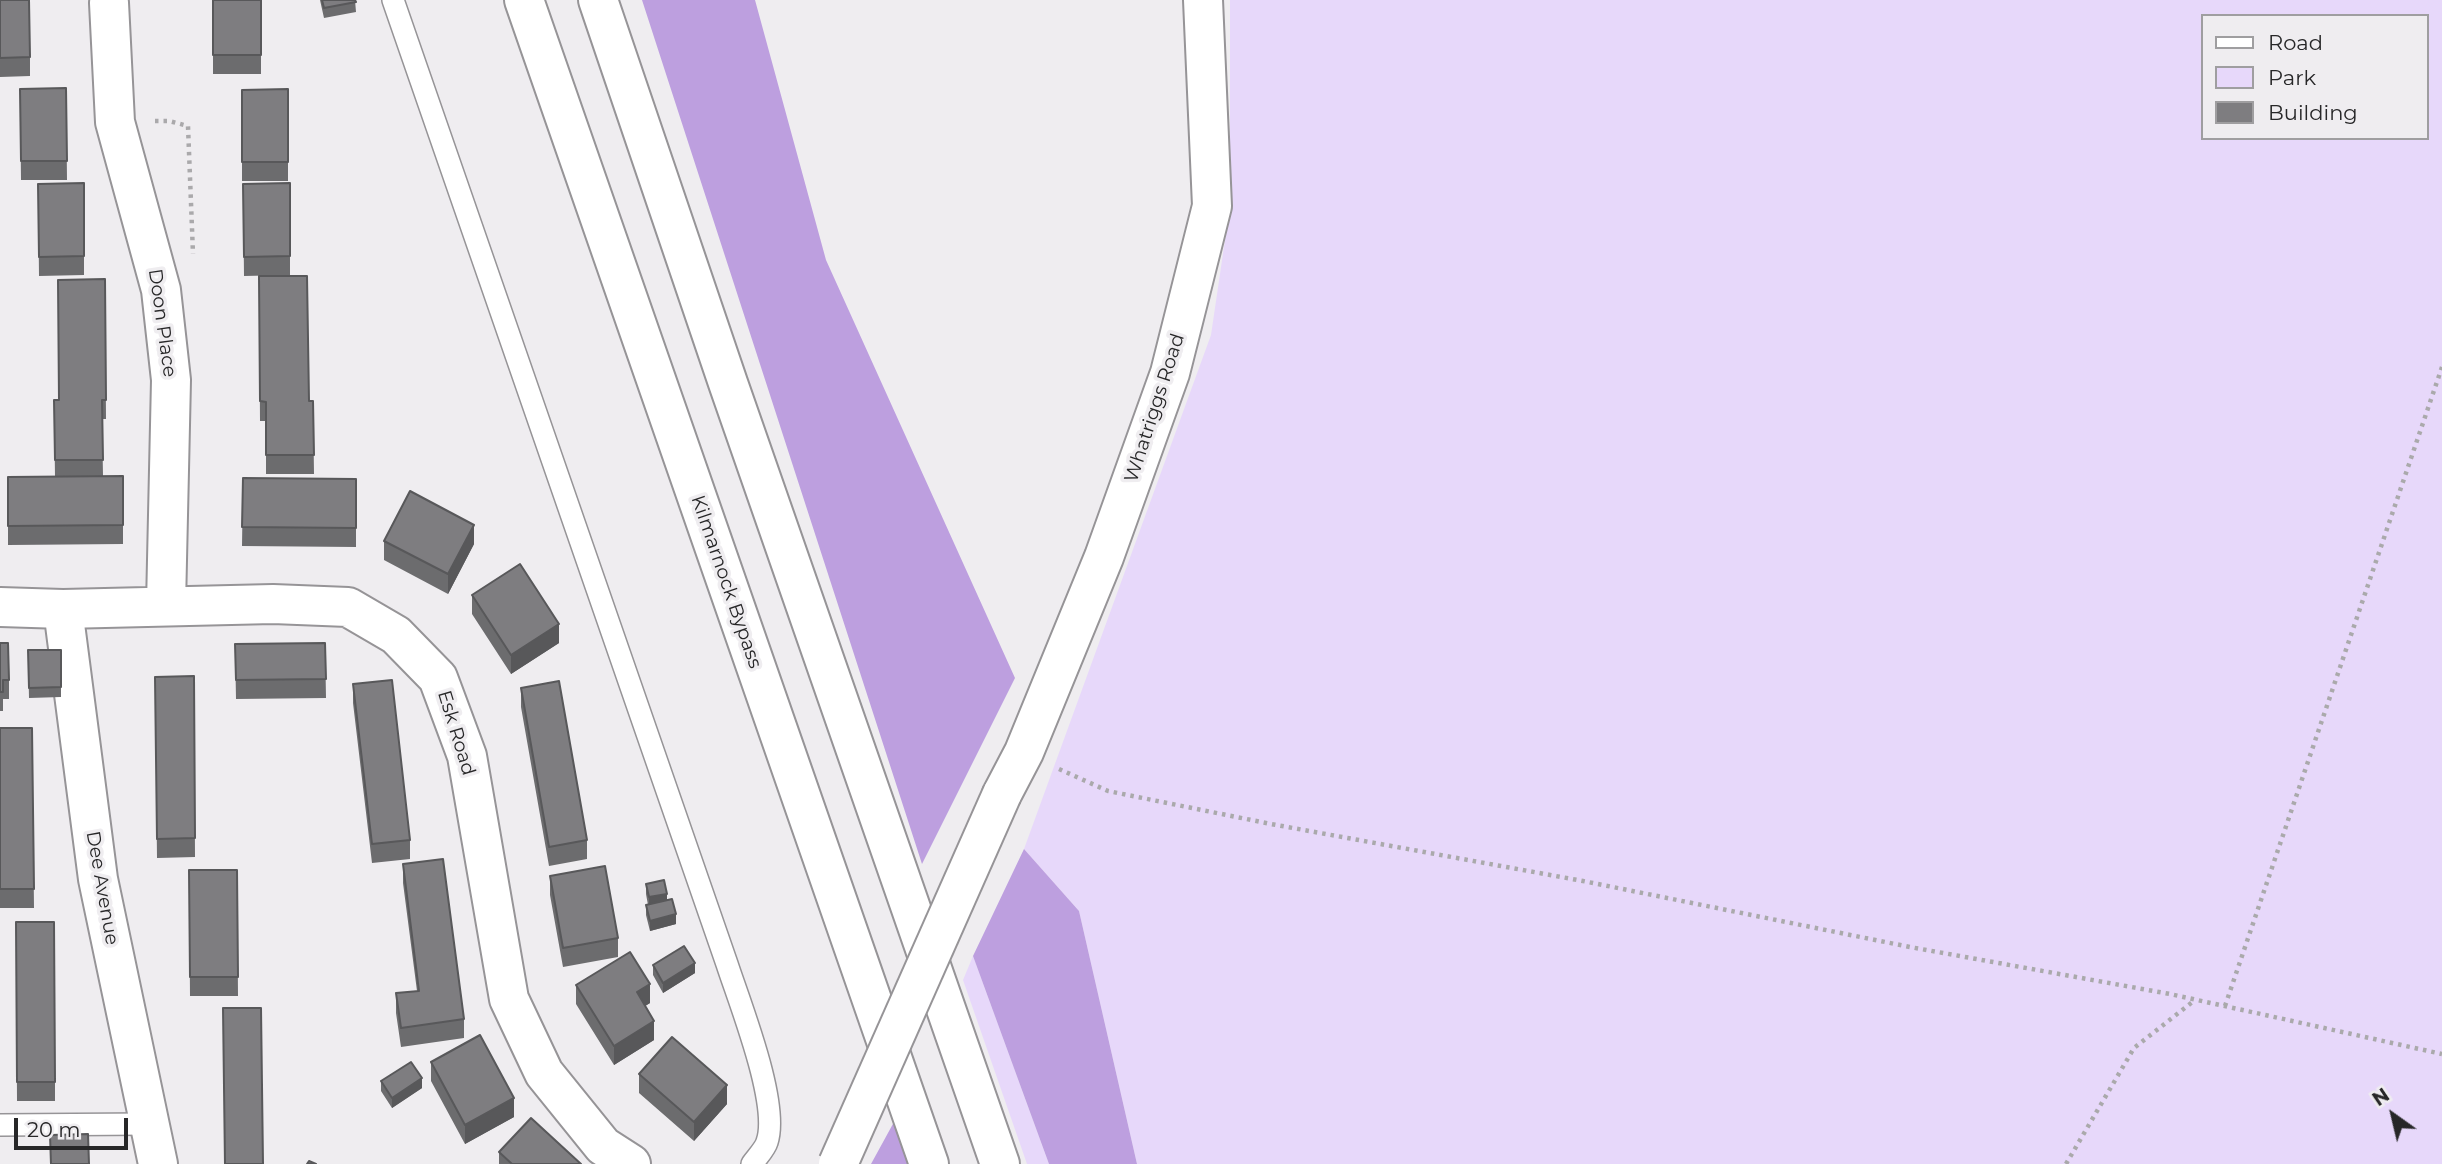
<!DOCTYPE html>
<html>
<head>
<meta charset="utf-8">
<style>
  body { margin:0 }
  #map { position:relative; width:2442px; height:1164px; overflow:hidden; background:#efedf0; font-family:Montserrat,sans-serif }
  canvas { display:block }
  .legend { position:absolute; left:2201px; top:14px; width:228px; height:126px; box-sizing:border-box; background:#efedf0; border:2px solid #9f9ea0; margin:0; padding:9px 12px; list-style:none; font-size:21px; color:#272728 }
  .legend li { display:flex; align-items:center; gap:14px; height:35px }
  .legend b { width:35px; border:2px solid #9f9ea0 }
  .north { position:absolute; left:2358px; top:1080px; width:70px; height:70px; -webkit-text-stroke:5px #efedf0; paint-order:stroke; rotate:326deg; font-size:19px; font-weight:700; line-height:28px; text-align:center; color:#272728 }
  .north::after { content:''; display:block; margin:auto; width:24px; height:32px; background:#272728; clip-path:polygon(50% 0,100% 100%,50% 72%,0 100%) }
  .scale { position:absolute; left:14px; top:1118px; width:114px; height:32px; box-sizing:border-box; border:4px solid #272728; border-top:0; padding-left:9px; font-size:21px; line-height:24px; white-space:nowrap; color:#272728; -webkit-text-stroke:5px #efedf0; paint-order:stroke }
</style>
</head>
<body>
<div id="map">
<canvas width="2442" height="1164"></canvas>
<ul class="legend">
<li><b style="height:9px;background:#fff"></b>Road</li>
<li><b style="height:19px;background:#e7d8fa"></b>Park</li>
<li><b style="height:19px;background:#7e7d80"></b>Building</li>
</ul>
<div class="north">N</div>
<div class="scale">20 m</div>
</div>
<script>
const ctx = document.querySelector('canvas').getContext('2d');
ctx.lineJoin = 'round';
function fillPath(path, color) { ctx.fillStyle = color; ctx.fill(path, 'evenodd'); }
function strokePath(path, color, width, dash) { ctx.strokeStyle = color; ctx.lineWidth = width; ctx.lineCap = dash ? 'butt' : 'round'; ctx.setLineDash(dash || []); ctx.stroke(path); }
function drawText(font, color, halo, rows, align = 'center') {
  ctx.font = font + ' Montserrat,sans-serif'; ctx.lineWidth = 7; ctx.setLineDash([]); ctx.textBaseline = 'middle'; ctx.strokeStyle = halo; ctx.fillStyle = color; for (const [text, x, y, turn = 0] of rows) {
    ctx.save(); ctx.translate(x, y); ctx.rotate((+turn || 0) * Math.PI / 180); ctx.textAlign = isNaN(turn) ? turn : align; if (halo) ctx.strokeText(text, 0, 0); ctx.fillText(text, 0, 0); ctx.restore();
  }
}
fillPath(new Path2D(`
  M1230,0H2442V1164H1137L1079,911L1024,849L1211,335L1230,206ZM2202,16H2426V138H2202Z
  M973,956L1049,1164H1027L963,980Z`), '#e7d8fa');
fillPath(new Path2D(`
  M642,0H755L826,260L1015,678L922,864Z
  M1024,849L1079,911L1137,1164H1049L973,956Z
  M894,1122L908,1164H871Z`), '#bd9fdf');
const service = new Path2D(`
  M393,0L727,964C740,1004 780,1104 767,1142C765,1149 757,1157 752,1164
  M0,1125L148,1124`);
const minor = new Path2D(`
  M109,3L115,122L161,290L171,380L166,605
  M0,607L63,609L273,604L348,607L396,635L438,678L467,756L509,999L544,1073L603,1146L631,1164
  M63,609L98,879L158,1164
  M1002,794L1024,752L1104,557L1170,373L1212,206L1203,0`);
const trunk = new Path2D(`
  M524,0L929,1164
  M598,0L728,383L1000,1164`);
strokePath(service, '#969497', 24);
strokePath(minor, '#969497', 42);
strokePath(trunk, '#969497', 42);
strokePath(new Path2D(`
  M155,121H169L188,126L193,254
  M1059,769L1108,791L1271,824L1583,881L1910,947L2170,994L2442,1054
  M2225,1006L2442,367
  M2066,1164L2134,1048L2195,1000`), '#aaa9ab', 4.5, [3.5, 5]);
strokePath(service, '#fff', 21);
strokePath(minor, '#fff', 38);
strokePath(trunk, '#fff', 38);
const minorBridge = new Path2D(`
  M838,1164L1002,794`);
strokePath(minorBridge, '#969497', 42, []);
strokePath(minorBridge, '#fff', 38);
fillPath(new Path2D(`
  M0,0L30,57V76L0,77Z
  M213,0H261V74H213Z
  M320,0H355L356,12L324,18Z
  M66,88L67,180H21L20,89Z
  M288,89V181H242V90Z
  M290,183V275L244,276L243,184Z
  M38,184L84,256V275L39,276Z
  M259,276L309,401H313L314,474H266V421H260Z
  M105,279L106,419H102L103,476H123V544L8,545V477H55L54,400H59Z
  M243,478L356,479V547L242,546Z
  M384,541L474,544L448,594L384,560Z
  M472,595L559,643L511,674L472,614Z
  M0,643L9,680V699H3V711H0Z
  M325,643L326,698L236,699L235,644Z
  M28,650H61V697L29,698Z
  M194,676L195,857L157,858L155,677Z
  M353,684L410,840V859L372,863L353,703Z
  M521,688L587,840V859L549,866L521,707Z
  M0,728H32L34,908H0Z
  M403,864L464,1019V1038L401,1047L396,1013V993L417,991L403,883Z
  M189,870H237L238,996H190Z
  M550,876L618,938V957L563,967L550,895Z
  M646,884L667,901L676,924L650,931L646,915V905H648L646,894Z
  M16,922L55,1082V1101H17Z
  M653,965L695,973L663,993L653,975Z
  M576,985L650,1003L645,1006L654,1040L614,1065L576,1004Z
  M431,1062L514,1117L465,1144L431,1081Z
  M639,1074L727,1104L694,1141L639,1093Z
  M381,1081L422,1088L392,1108L381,1091Z
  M499,1152L581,1164H499Z`), '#6c6c6e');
fillPath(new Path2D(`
  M474,525V544L448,594V574Z
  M559,624V643L511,674V655Z
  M667,894V903L649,907V897Z
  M676,914V924L650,931V921Z
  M695,963V973L663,993V983Z
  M650,984V1003L637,1011V992Z
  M654,1021V1040L614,1065V1046Z
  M422,1078V1088L392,1108V1098Z
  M727,1085V1104L694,1141V1122Z
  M514,1098V1117L465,1144V1125Z`), '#58585a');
const building = new Path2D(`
  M0,0H29L30,57L0,58Z
  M213,0H261V55H213Z
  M322,0H355L356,2L324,8Z
  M66,88L67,161H21L20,89Z
  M288,89V162H242V90Z
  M84,183V256L39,257L38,184Z
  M290,183V256L244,257L243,184Z
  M259,276H307L309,401H313L314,455H266V402L260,401Z
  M105,279L106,400H102L103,460H55L54,400H59L58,280Z
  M123,476V525L8,526V477Z
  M243,478L356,479V528L242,527Z
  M410,491L474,525L448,574L384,541Z
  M520,564L559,624L511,655L472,595Z
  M0,643H8L9,680H3V692H0Z
  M325,643L326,679L236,680L235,644Z
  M28,650H61V687L29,688Z
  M194,676L195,838L157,839L155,677Z
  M392,680L410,840L372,844L353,684Z
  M559,681L587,840L549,847L521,688Z
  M0,728H32L34,889H0Z
  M443,859L464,1019L401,1028L396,993L419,991L403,864Z
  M605,866L618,938L563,948L550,876Z
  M189,870H237L238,977H190Z
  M664,880L667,894L649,897L646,884Z
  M672,899L676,914L650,921L646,905Z
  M16,922H54L55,1082H17Z
  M684,946L695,963L663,983L653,965Z
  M630,952L650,984L637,992L654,1021L614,1046L576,985Z
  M223,1008H261L263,1164H225Z
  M480,1035L514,1098L465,1125L431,1062Z
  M672,1037L727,1085L694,1122L639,1074Z
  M411,1062L422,1078L392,1098L381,1081Z
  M531,1118L581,1164H512L499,1152Z
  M88,1134L89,1164H51L50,1135Z
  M309,1161L316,1164H307Z`);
fillPath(building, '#7e7d80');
strokePath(building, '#58585a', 2);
drawText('19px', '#272728', '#efedf0', [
  ["Doon Place",162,323,82],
  ["Whatriggs Road",1155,408,-72],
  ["Kilmarnock Bypass",726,582,71],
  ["Esk Road",456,733,73],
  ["Dee Avenue",102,888,80]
]);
</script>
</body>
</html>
